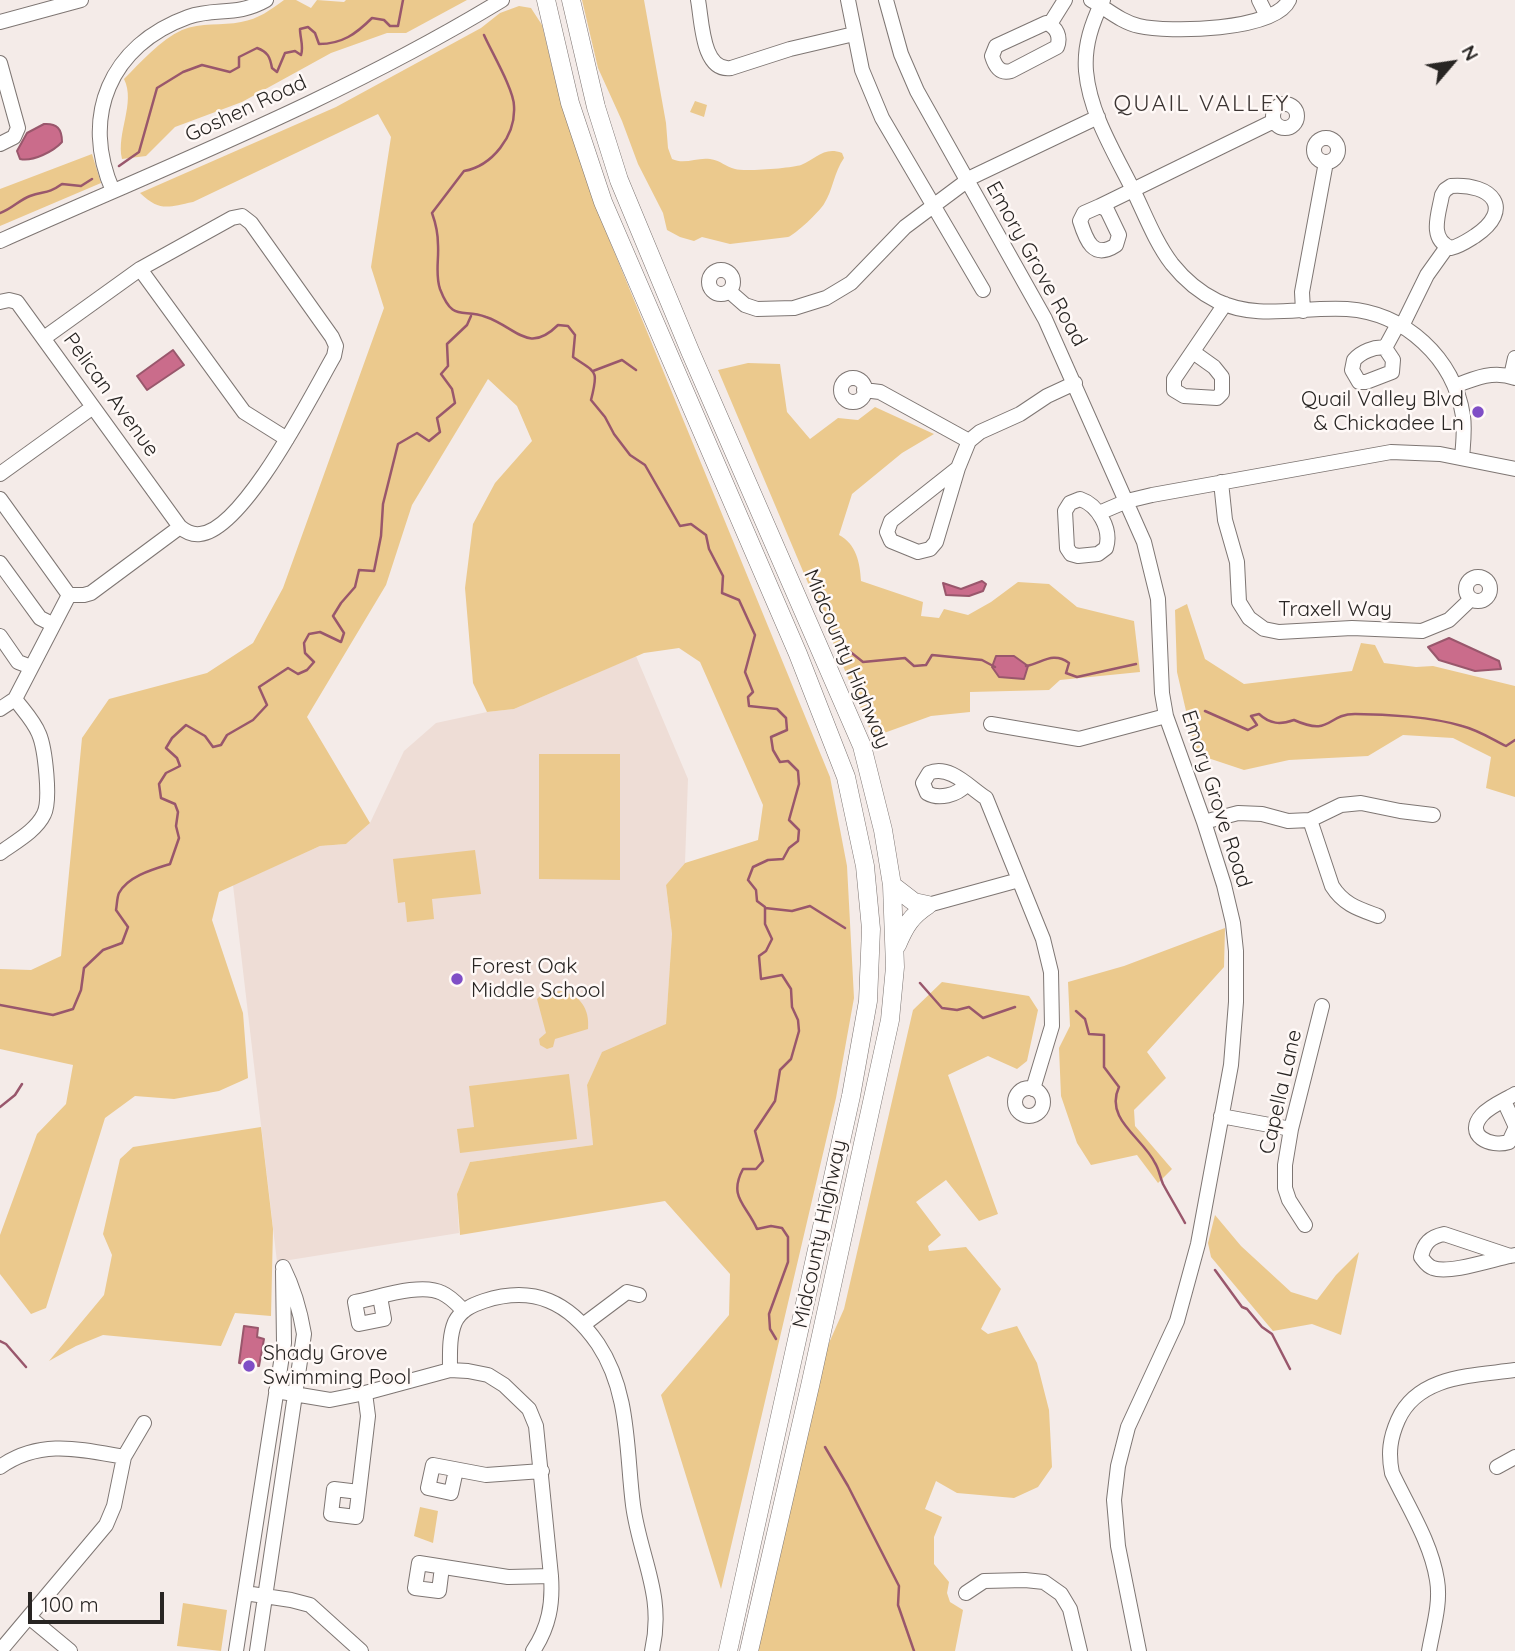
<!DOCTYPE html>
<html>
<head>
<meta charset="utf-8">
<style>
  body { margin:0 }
  #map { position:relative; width:1515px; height:1651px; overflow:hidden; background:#f4ebe8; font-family:Quicksand,sans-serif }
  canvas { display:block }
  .north { position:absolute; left:1417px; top:28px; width:70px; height:70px; -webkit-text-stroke:5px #fff9f7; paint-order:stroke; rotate:61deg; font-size:19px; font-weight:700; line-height:28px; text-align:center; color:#282523 }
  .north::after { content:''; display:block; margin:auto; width:24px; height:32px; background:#282523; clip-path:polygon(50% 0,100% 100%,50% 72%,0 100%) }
  .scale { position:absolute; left:28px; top:1592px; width:136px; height:32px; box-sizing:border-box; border:4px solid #282523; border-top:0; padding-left:9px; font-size:21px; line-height:24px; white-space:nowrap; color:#282523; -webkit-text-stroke:5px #fff9f7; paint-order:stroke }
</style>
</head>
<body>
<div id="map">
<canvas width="1515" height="1651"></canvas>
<div class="north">N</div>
<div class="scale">100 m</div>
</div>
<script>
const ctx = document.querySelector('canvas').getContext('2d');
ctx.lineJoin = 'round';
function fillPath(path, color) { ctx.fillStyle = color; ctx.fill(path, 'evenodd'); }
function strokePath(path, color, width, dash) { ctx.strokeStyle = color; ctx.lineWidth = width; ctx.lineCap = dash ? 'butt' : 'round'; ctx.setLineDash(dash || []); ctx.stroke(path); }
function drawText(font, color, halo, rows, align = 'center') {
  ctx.font = font + ' Quicksand,sans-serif'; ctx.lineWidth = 5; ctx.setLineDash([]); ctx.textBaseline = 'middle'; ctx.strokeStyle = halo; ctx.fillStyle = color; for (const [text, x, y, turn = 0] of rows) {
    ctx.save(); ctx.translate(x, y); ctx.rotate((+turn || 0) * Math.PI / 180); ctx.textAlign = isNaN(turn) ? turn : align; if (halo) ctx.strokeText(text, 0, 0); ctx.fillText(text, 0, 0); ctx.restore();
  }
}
fillPath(new Path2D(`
  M636,656L688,779L685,863L666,885L672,934L666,1025L602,1053L587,1085L593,1145L470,1162L457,1194L459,1233L277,1262L233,885L320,846L346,844L370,823L404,751L436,723L487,712L514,709Z`), '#eeddd6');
fillPath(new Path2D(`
  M284,0H296L311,8L317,0L344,2L346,0H467L406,33H387L331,53L242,102L175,127L146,156L122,159C116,133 136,103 124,79C141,62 160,40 182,30C201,22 222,26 241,22C259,19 270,10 284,0Z
  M582,0H644L666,123L668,148L672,159C685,165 697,157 710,159C720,160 726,167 735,169C744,172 792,168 801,165C816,159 824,146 842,153L844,158C834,172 833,190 824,204C820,211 795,235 788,237L730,244L702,237L694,241L680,237L667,230L663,213L638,164L622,121L598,68Z
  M519,6L531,8L542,25L561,103L595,205L830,777L847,866L854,998L836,1098L721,1589L661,1395L729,1315L730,1274L665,1201L460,1235L457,1194L470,1162L593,1145L587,1085L602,1052L666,1024L672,934L666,885L685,863L758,840L763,805L700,662L679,648L644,653L514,709L487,712L473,683L465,588L473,524L495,483L532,441L517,406L488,379L412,505L386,585L307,717L370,823L346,844L320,846L219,892L212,920L243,1013L248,1078L219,1091L174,1099L135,1096L105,1118L46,1308L31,1314L0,1274V1235L37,1134L66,1104L73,1065L0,1049V969L31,970L61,956L82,738L109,699L207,673L253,643L283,588L384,308L371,267L391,137L378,114L193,202C168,207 160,212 140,193L336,107L481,28L500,13Z
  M695,101L707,105L704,117L690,112Z
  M92,154L101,183L0,226V189Z
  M748,363L780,364L787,412L810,439L838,418L858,420L875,407L934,434L902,453L852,494L839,535C856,544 860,562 861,581L923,602L921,616L939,618L944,609L968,615L991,602L1018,582L1049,584L1077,607L1134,621L1140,672L1060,680L1049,690L970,692V712L931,716L873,737L718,370Z
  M1187,604L1205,659L1244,684L1352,671L1361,643L1375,645L1384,663L1416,667L1433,666L1515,686V797L1486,788L1491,757L1453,738L1403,735L1368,756L1289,760L1244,770L1196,754L1177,672L1175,610Z
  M539,754H620V880L539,879Z
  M475,850L481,894L432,899L434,919L407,922L405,902L398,903L393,859Z
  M1225,928L1224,967L1147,1052L1166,1078L1134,1110L1135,1126L1172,1169L1158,1183L1137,1155L1091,1165L1077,1143L1061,1096L1059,1048L1070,1026L1068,982L1124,966Z
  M942,982L1029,996L1038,1010L1027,1061L1017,1069L988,1056L948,1075L998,1214L979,1221L946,1180L916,1202L941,1235L928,1246L929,1251L966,1247L1001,1289L981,1329L988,1334L1017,1326L1037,1363L1049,1410L1052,1467L1038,1487L1014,1498L957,1493L936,1481L925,1509L942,1517L934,1537V1564L949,1582L947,1593L950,1602L963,1610L955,1651H749L810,1386L844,1309L913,1010Z
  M560,991C580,994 590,1009 588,1029L555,1039L553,1047L547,1049L540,1045L539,1039L546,1033L537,999L541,995Z
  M569,1074L577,1139L460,1153L457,1129L474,1127L469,1086Z
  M261,1127L273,1229L271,1316L235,1313L221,1346L103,1335L76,1346L49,1361L104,1295L112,1255L103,1234L120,1159L133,1147Z
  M1215,1215L1241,1246L1291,1292L1317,1300L1336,1275L1359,1252L1341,1335L1312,1324L1273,1331L1211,1257L1208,1243Z
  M420,1507L438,1511L433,1543L414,1536Z
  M183,1603L227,1610L221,1651L177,1646Z`), '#ebc98d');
const water = new Path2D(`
  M44,124C57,123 62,129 62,142C54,151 33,162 20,159L17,151L27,133Z
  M173,350L184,365L147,390L137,376Z
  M982,581L986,584L983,591L969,596L946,595L943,583L961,589Z
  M1449,638L1499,661L1501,669L1475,671L1439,660L1428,647Z
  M996,656H1014L1028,666L1024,679L999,677L992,667Z
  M244,1326L258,1328L257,1337L264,1339L259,1366L239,1363Z`);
fillPath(water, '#ca6c8b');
strokePath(water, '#99576c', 2);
strokePath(new Path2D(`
  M484,35C491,51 514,90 514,106C516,136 492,166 464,171L432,213C436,224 438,234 438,245C439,260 435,274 440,289C453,323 462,308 486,317C516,327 528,355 558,325L568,326L575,335L573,357C596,373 599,369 591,400L605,417L614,434L630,455L645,465L680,526L691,524L706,535L709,549L723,576L722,593L739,600L755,635L745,672L753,692L748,697L749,706L777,709L786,718L787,730L771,737L773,750L780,762L788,761L798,771L799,784L789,820L799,830L798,841L789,848L783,859L768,860L753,867L748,880L756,890L757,901L765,907V924L772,939L766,951L759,956L761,979L782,975L791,989L792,1007L798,1020L799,1031L791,1059L780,1070L775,1101L755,1131L763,1161L756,1169H743C728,1197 746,1204 757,1229L771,1226L782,1228L788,1237V1262L769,1314L770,1329L776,1339
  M119,166L139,152L157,88L183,72L202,65L230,72L239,67V57L257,48C268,52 270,57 272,68L277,72L285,53L295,51L301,55C304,47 300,38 300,29L308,27L315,33L319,44C342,44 356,34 372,18L384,20L390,26H398L403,0
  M0,213C12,209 19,200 30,196C44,191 48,194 62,184L81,186L92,179
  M593,371L622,360L636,370
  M843,646L863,662L905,658L914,666L926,665L932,655L982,660L995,667
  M1026,666C1042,663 1053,651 1069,663L1066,673L1077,677L1136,664
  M1205,711L1248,730L1257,725L1251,716L1259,714C1270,724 1280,725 1294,720C1332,737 1326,714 1355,714C1386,714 1433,717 1462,726C1478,730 1492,739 1506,746L1515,740
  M765,908L792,911L810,906L845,928
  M920,983L942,1008L957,1010L969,1007L983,1018L1015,1007
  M0,1005L53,1015L73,1009L81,990L84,968L103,950L122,943L128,927L116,910C117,905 117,897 119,893C128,876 154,869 170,864L179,838L176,826L178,812L175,804L161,798L159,784L166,773L180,766L177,758L166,748L172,738L186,725L205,736L213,747L221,745L227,735L253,720L267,705L259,687L288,668L298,674L307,670L314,662L305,653L304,643L309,634L320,632L341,642L344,633L333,616L341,603L355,587L359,570L374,571L381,536L383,504L398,444L417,433L429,441L440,432L437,418L455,403L452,389L441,374L448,366L447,344L467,325L471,316
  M1076,1011L1085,1019L1089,1034L1104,1035V1067L1119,1087C1104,1119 1143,1138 1155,1163C1159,1169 1160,1177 1163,1184C1170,1197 1178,1210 1185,1223
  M0,1107L15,1095L22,1084
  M1215,1270L1242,1307L1247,1309L1262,1327L1272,1334L1290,1369
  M0,1341L6,1344L26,1367
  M825,1447L848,1486L899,1586L898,1605L914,1651`), '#99576c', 2.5);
const minor = new Path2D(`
  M698,0C702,21 702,72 731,68L790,49L854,34
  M848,0L862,70L882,118L983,290
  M886,0L901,54L917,91L1045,319L1144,542L1158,599L1162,693L1166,716L1204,822L1224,885L1233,923L1236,951V1002L1231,1065L1198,1244L1177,1321L1128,1427L1118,1466L1114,1500L1118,1546L1139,1651
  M1091,0C1107,9 1121,22 1139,26C1168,33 1275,31 1289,0
  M1103,0C1092,23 1084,45 1086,71C1090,115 1116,155 1135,194C1146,217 1156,243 1172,264C1184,279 1199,292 1217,301C1259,321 1302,306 1347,309C1405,313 1454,358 1463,416C1465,430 1463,444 1462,458
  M1259,0L1267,16
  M0,22L81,0
  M1046,23C1057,27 1061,37 1057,47L1011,71C1000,74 995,66 992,56L996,46Z
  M1050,24L1065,0
  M0,63L18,128L14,137L0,144
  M1273 116a12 12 0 1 1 24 0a12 12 0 1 1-24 0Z
  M1314 150a12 12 0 1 1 24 0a12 12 0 1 1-24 0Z
  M1451,186C1492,183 1515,209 1475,236C1467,241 1460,246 1451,248C1428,239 1439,213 1442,195L1445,190Z
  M113,191C80,117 110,45 188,17C216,7 236,17 266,0
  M1100,206L1274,121
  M1100,206L1107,210L1119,235L1116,245C1093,260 1086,240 1080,221L1084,213Z
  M0,241C170,165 343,97 502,0
  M140,269L244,412L287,439
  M709 282a12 12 0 1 1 24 0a12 12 0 1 1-24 0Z
  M729,291L745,305L757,309L794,308L826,298L851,283L905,227L972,177L1098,117
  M0,302L9,300L17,302L180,527C186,532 192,535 200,534C244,530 312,394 334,356L336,346L332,337L251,223L242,216L232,218L140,269L44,338
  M1303,311L1302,292L1326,162
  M1402,326L1427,275L1447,247
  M1385,348C1375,346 1361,352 1354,360L1352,370L1359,382H1366L1392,372L1393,360L1385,348L1398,324
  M1193,352L1214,367L1222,377V393L1217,398L1184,396L1174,390V379L1225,304
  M1511,376L1515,358
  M841 390a12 12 0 1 1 24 0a12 12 0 1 1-24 0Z
  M1455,386C1475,378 1494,370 1515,378
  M864,390L880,392L969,441
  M958,468L891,521L887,532L891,541L918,552L930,549L936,542L958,468L969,441L980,432L1020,414L1047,396L1075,383
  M0,474L93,407
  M1221,482L1225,520L1237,562L1239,602L1249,618L1264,629L1279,632L1352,628L1422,631L1449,620L1471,599
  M0,499L69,595L15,699L0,709
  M1080,499C1098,505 1112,529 1106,548L1098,554L1078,556L1071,554L1067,548L1065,511L1070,503Z
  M1099,513L1127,501L1152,495L1391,452L1440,454L1515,469
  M0,563L40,618L52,624
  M1466 589a12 12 0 1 1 24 0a12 12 0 1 1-24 0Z
  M69,595H84L91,593L180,527
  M0,636L18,662L31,667
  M991,724L1079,739L1166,716
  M966,785C957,795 939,800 927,793L923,783L929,773C950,764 970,788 986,798L1043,939L1051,972L1052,1026L1033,1089
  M1310,820L1332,886C1344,905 1359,909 1378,916
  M1204,822L1238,813L1262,814L1288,821L1310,820L1341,805L1361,803L1400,811L1433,815
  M0,853C15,842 36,831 44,814C51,800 45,748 39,734C34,721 23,710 15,699
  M928,905L1019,880
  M1015 1102a14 14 0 1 1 28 0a14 14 0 1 1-28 0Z
  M1515,1094C1505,1100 1490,1106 1482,1115C1464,1135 1490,1148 1509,1142L1515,1129
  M1504,1101L1515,1125
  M1221,1116L1291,1129
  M1305,1225L1289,1200L1285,1188V1165L1291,1129L1322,1006
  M1510,1256L1444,1234C1430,1237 1424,1243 1421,1257C1425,1262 1427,1266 1433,1268C1449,1274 1491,1260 1510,1256L1515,1255
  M380,1297L384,1319L359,1324L355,1302C377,1298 421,1282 442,1293C451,1297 457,1304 464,1311
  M583,1325L627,1292L639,1295
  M450,1370C450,1354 449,1336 455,1322C461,1310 472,1305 484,1301C534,1285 569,1302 598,1344C630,1392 626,1450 633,1505C640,1558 665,1595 652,1651
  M276,1391L330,1400L365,1393L450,1370L468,1371L488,1375L504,1385L529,1409L536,1426L551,1576C553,1604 549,1627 533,1651
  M0,1467C40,1439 79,1449 124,1457
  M1497,1467L1515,1457
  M456,1470L451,1493L428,1488L433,1465L486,1475L542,1471
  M359,1492L356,1517L331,1514L334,1489L359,1492L368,1416L365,1393
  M442,1567L439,1591L415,1588L419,1563L508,1577L551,1576
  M245,1593L291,1600L310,1605L361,1651
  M966,1593L984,1581L1025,1580L1044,1582L1061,1594L1070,1609L1080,1651
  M29,1617L70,1651
  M0,1651L106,1525L114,1506L124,1457L144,1423
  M236,1651L284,1343L283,1271
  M257,1651L304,1334C300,1310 294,1289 283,1267
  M1429,1651C1433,1628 1441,1603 1437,1580C1431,1542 1408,1507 1392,1473C1388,1453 1390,1438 1398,1420C1418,1375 1473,1376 1515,1370`);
const major = new Path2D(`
  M546,0L570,103L603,202L798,654L846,777L865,866L871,929L868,1001L851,1096L728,1651
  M571,0L596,107L619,180L690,351L862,746L883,830L892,885L895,967L890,1020L810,1386L749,1651
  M892,885L914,902L928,905
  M897,945C905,926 911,916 928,905`);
strokePath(minor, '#7e7673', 16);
strokePath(major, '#7e7673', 19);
strokePath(minor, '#fff', 14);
strokePath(major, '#fff', 18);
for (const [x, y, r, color] of [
  [1478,412,7,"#7f4ec6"],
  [457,979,7,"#7f4ec6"],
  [249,1366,7,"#7f4ec6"]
]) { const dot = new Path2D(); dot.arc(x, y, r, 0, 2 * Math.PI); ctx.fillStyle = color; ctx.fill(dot); strokePath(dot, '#fff9f7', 2.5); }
drawText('21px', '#282523', '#fff9f7', [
  ["Goshen Road",246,109,-25],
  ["Emory Grove Road",1036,264,61],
  ["Pelican Avenue",111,395,54],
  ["Traxell Way",1335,610],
  ["Midcounty Highway",847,659,67],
  ["Emory Grove Road",1216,799,72],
  ["Capella Lane",1281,1092,-77],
  ["Midcounty Highway",820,1234,-78]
]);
drawText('21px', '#282523', '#fff9f7', [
  ["Quail Valley Blvd",1464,400,"right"],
  ["& Chickadee Ln",1464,424,"right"],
  ["Forest Oak",471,967],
  ["Middle School",471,991],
  ["Shady Grove",263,1354],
  ["Swimming Pool",263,1378]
], 'left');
ctx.letterSpacing = '2px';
drawText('23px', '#3b3432', '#fff9f7', [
  ["QUAIL VALLEY",1202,104]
]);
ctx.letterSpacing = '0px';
</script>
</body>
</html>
